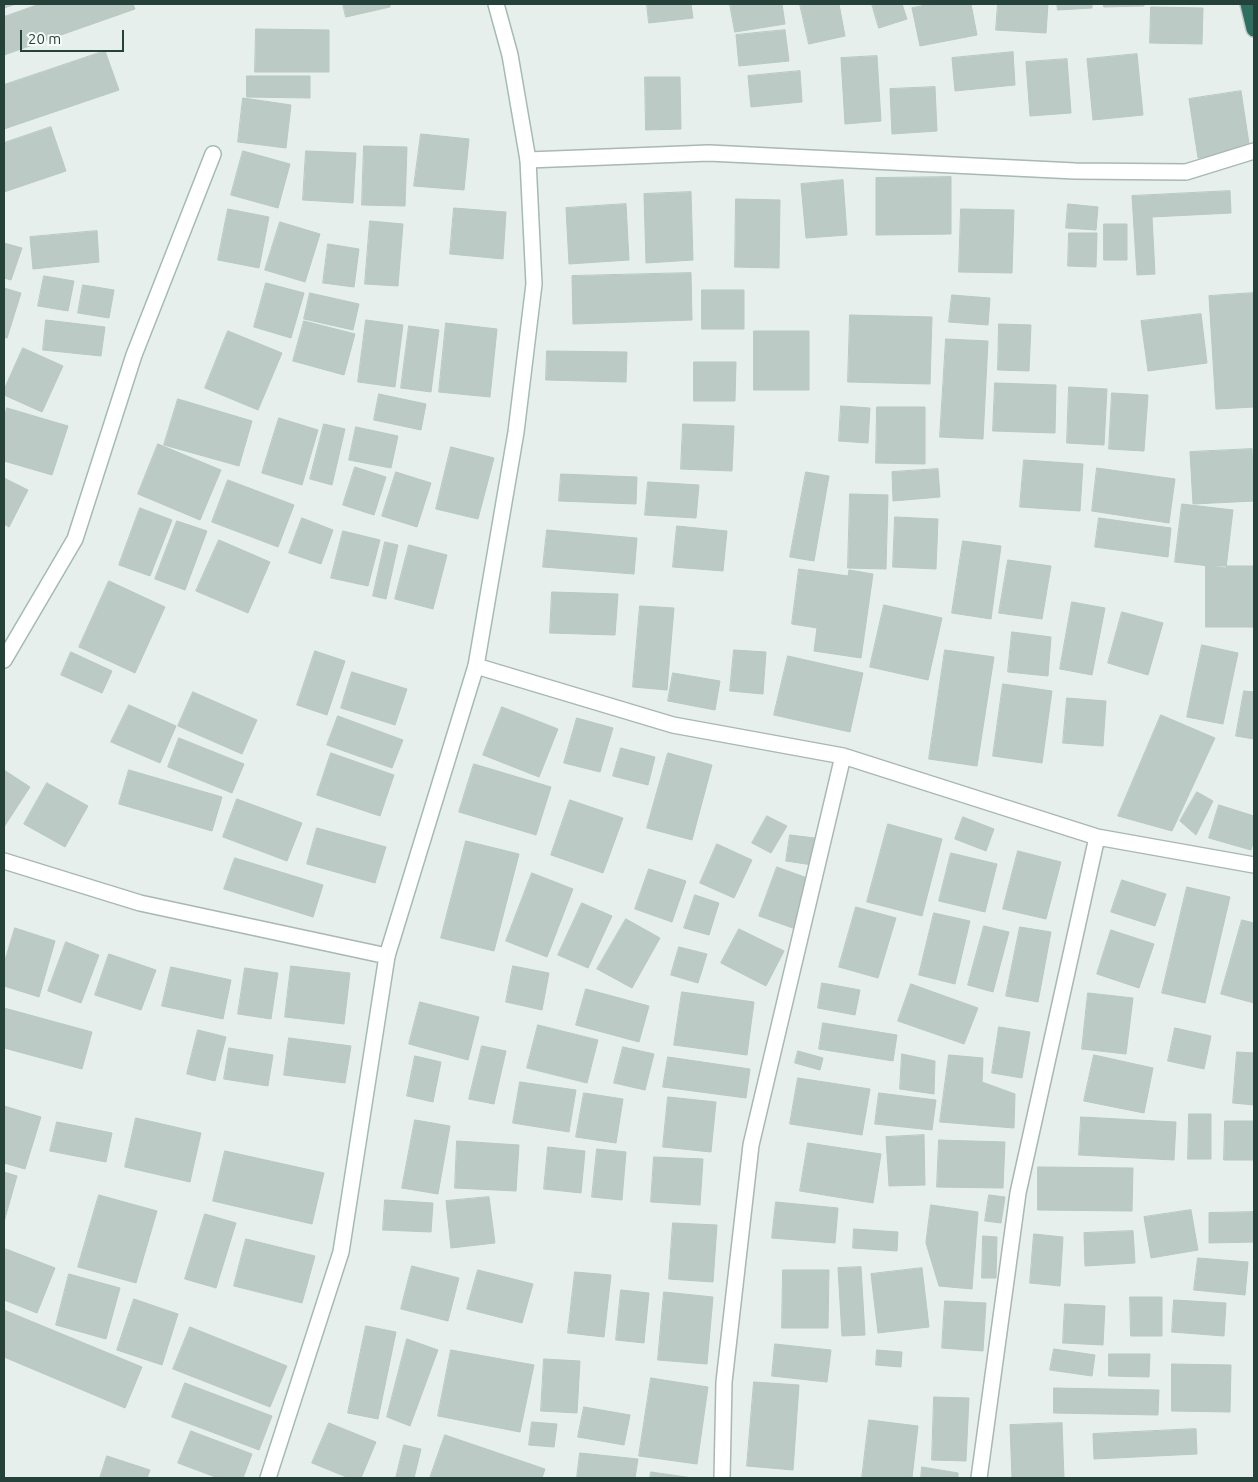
<!DOCTYPE html>
<html>
<head>
<meta charset="utf-8">
<style>
  body { margin:0 }
  #map { position:relative; width:1258px; height:1482px; overflow:hidden; background:#e6efeb; font-family:Ubuntu,sans-serif }
  canvas { display:block }
  .frame { position:absolute; inset:0; border:5px solid #24423a; pointer-events:none }
  .scale { position:absolute; left:20px; top:30px; width:104px; height:22px; box-sizing:border-box; border:2px solid #24423a; border-top:0; padding-left:6px; font-size:15px; line-height:18px; white-space:nowrap; color:#24423a; -webkit-text-stroke:4px #f7fbf9; paint-order:stroke }
</style>
</head>
<body>
<div id="map">
<canvas width="1258" height="1482"></canvas>
<div class="frame"></div>
<div class="scale">20 m</div>
</div>
<script>
const ctx = document.querySelector('canvas').getContext('2d');
ctx.lineJoin = 'round';
function fillPath(path, color) { ctx.fillStyle = color; ctx.fill(path, 'evenodd'); }
function strokePath(path, color, width, dash) { ctx.strokeStyle = color; ctx.lineWidth = width; ctx.lineCap = dash ? 'butt' : 'round'; ctx.setLineDash(dash || []); ctx.stroke(path); }
const building = new Path2D(`
  M4,4H16L4,8Z
  M40,4H133L135,9L4,55V17Z
  M343,4H390V7L346,17Z
  M647,4H691L693,18L649,23Z
  M730,4H782L785,24L735,32Z
  M800,4H839L845,36L809,44Z
  M872,4H902L907,19L879,28Z
  M932,4H971L977,35L920,46L912,8Z
  M998,4H1048L1046,33L996,30Z
  M1057,4H1092V8L1058,10Z
  M1104,4H1144V6L1104,7Z
  M1151,7L1203,8L1202,44L1150,43Z
  M256,29L329,30V72H255Z
  M785,30L789,61L739,66L736,35Z
  M105,51L119,90L4,129V85Z
  M1013,52L1015,85L955,91L952,58Z
  M1137,54L1143,115L1093,120L1087,59Z
  M877,56L881,121L845,124L841,58Z
  M1067,59L1071,113L1030,116L1026,62Z
  M800,71L802,102L751,107L748,76Z
  M247,76H310V98L247,97Z
  M645,77H680L681,129L646,130Z
  M935,87L937,131L892,134L890,89Z
  M1241,91L1250,150L1198,158L1189,99Z
  M243,98L291,105L286,148L238,142Z
  M51,127L66,171L4,192V143Z
  M421,134L469,139L464,190L414,186Z
  M364,146L407,147L405,206L362,205Z
  M243,151L290,164L278,208L231,195Z
  M306,151L356,153L353,203L303,200Z
  M951,177V234L876,235V178Z
  M843,180L847,235L806,238L801,184Z
  M1230,191L1231,213L1152,217L1155,274L1137,275L1132,196Z
  M691,192L693,260L646,263L644,194Z
  M736,199L780,200L779,268L735,267Z
  M626,204L629,260L569,264L566,208Z
  M1068,204L1098,207L1096,230L1066,228Z
  M454,208L506,212L503,259L450,254Z
  M228,209L269,217L259,268L218,260Z
  M961,209L1014,210L1012,273L959,272Z
  M370,221L403,224L398,286L365,284Z
  M280,222L320,234L305,282L265,270Z
  M1104,224H1127V260H1104Z
  M97,231L99,262L33,269L30,237Z
  M1069,233H1097L1096,267L1068,266Z
  M4,243L22,248L11,280L4,278Z
  M328,244L359,249L354,287L323,283Z
  M691,273L692,320L573,324L572,276Z
  M44,276L74,281L68,311L38,306Z
  M266,283L304,293L291,338L254,327Z
  M83,285L114,290L109,318L78,313Z
  M4,288L21,293L7,338L4,337Z
  M702,290H744V329H702Z
  M310,293L359,304L353,330L304,319Z
  M1254,293V407L1216,409L1209,296Z
  M952,295L990,298L988,325L949,322Z
  M1201,314L1207,363L1148,371L1141,321Z
  M850,315L932,317L930,384L848,382Z
  M46,320L105,327L101,356L43,350Z
  M366,320L403,325L395,387L358,382Z
  M304,321L355,334L344,375L293,361Z
  M446,323L497,329L490,397L439,392Z
  M999,324L1031,325L1029,371L998,370Z
  M409,326L439,330L431,392L401,388Z
  M228,331L282,353L258,410L205,388Z
  M754,331H809V390H754Z
  M946,339L988,341L983,439L940,437Z
  M23,348L63,366L42,412L4,395V390Z
  M547,351L627,352L626,382L546,380Z
  M694,362H736L735,401H694Z
  M995,383L1056,385L1055,433L993,431Z
  M1069,387L1107,389L1104,445L1067,443Z
  M1112,393L1148,395L1144,451L1109,449Z
  M379,394L426,404L421,430L374,420Z
  M178,399L252,421L239,466L164,445Z
  M841,406L870,408L868,443L839,441Z
  M877,407H925V464L876,463Z
  M7,408L68,426L52,475L4,461V419Z
  M279,418L318,430L302,485L262,473Z
  M324,424L345,429L332,485L310,479Z
  M683,424L734,426L732,471L681,469Z
  M356,427L398,436L391,468L349,460Z
  M158,444L221,470L200,520L138,494Z
  M451,447L494,458L478,519L436,509Z
  M1252,449L1254,501L1193,504L1190,452Z
  M1024,460L1083,464L1080,511L1020,507Z
  M355,467L386,477L374,515L343,505Z
  M1097,468L1175,479L1169,523L1092,511Z
  M938,469L940,497L893,501L892,472Z
  M396,472L431,483L417,527L382,516Z
  M806,472L829,476L814,561L790,557Z
  M561,474L637,477L636,504L559,501Z
  M4,478L28,490L9,527L4,524Z
  M228,480L294,505L278,547L212,522Z
  M648,482L699,485L696,518L645,515Z
  M850,494L888,495L886,569L848,568Z
  M1182,504L1233,510L1226,568L1175,562Z
  M140,508L172,520L150,576L119,565Z
  M895,517L938,519L936,569L893,567Z
  M302,518L333,530L321,564L289,553Z
  M1099,518L1171,528L1168,557L1095,547Z
  M177,521L207,531L185,590L155,579Z
  M677,526L727,531L723,571L673,567Z
  M547,530L637,538L634,574L543,567Z
  M343,531L380,540L368,586L331,578Z
  M219,540L270,562L248,613L196,591Z
  M963,541L1001,546L991,619L952,613Z
  M385,542L398,545L386,599L373,596Z
  M409,545L447,555L433,609L395,599Z
  M1008,560L1051,566L1042,619L999,613Z
  M1206,566H1254V627H1206Z
  M799,569L848,576L849,570L873,574L861,658L814,651L817,628L792,624Z
  M109,581L165,607L135,673L79,647Z
  M552,592L618,594L615,635L550,633Z
  M1072,602L1105,608L1092,675L1060,669Z
  M884,605L942,618L928,680L870,667Z
  M640,606L674,608L667,690L633,687Z
  M1122,612L1163,623L1148,675L1108,663Z
  M1012,632L1051,637L1048,676L1008,672Z
  M1202,645L1238,653L1223,724L1187,717Z
  M734,650L766,652L763,694L730,691Z
  M945,650L994,657L977,766L929,759Z
  M315,651L345,661L327,715L297,705Z
  M71,652L112,671L102,693L61,675Z
  M788,656L863,673L850,732L774,715Z
  M352,672L407,689L395,725L341,708Z
  M673,673L720,681L715,710L668,701Z
  M1003,684L1052,691L1042,763L993,756Z
  M1244,691L1254,692V739L1236,736Z
  M193,692L257,720L242,754L178,726Z
  M1067,698L1106,701L1103,746L1063,743Z
  M129,705L176,726L160,763L111,742Z
  M502,707L558,729L539,777L483,755Z
  M1161,715L1215,738L1172,831L1118,816Z
  M338,716L403,740L392,768L327,745Z
  M577,718L613,728L600,772L564,763Z
  M179,738L244,764L232,793L168,767Z
  M621,748L655,757L648,785L613,776Z
  M331,753L394,775L380,816L317,795Z
  M668,753L712,765L692,840L647,828Z
  M474,764L551,787L536,835L459,812Z
  M4,770L30,787L4,827Z
  M129,770L222,797L212,831L119,804Z
  M47,783L88,806L65,847L24,824Z
  M1197,792L1213,801L1196,835L1180,821Z
  M237,799L302,823L287,861L223,837Z
  M570,800L623,818L603,873L551,855Z
  M1219,805L1254,816V839L1251,850L1209,838Z
  M767,816L787,826L771,853L752,843Z
  M963,817L994,829L986,851L955,839Z
  M888,824L942,839L922,916L867,902Z
  M317,828L386,847L375,883L307,864Z
  M790,835L823,839L819,866L786,861Z
  M466,841L519,854L494,951L441,938Z
  M717,844L752,860L734,898L700,883Z
  M1018,851L1061,862L1046,919L1003,909Z
  M951,853L997,864L985,912L939,901Z
  M235,858L323,885L313,917L224,889Z
  M777,867L821,883L804,932L759,916Z
  M649,869L686,881L672,922L635,909Z
  M532,873L573,889L547,957L506,941Z
  M1122,880L1166,894L1155,926L1111,912Z
  M1187,887L1230,897L1205,1003L1162,993Z
  M695,895L719,903L709,935L684,928Z
  M582,903L612,916L588,968L558,955Z
  M856,907L896,918L878,978L839,967Z
  M934,913L970,921L955,984L919,975Z
  M626,919L660,938L632,988L597,969Z
  M1242,920L1254,923V1003L1221,994Z
  M984,926L1009,932L993,992L968,985Z
  M1020,927L1051,932L1038,1002L1006,996Z
  M15,928L55,941L39,997L4,986V964Z
  M739,929L784,951L766,986L721,963Z
  M1111,930L1154,944L1139,988L1097,974Z
  M66,942L99,955L81,1003L48,991Z
  M679,947L707,954L698,983L671,975Z
  M109,954L156,970L141,1010L95,995Z
  M291,966L350,973L344,1024L285,1017Z
  M513,966L549,973L542,1010L506,1002Z
  M171,967L231,980L223,1019L162,1006Z
  M245,968L278,973L271,1019L238,1014Z
  M822,983L860,990L855,1015L818,1008Z
  M911,984L978,1008L964,1044L898,1021Z
  M586,989L649,1006L639,1042L576,1025Z
  M682,992L754,1002L747,1055L674,1045Z
  M1088,993L1133,998L1126,1054L1082,1049Z
  M420,1002L479,1017L468,1060L409,1044Z
  M4,1008L92,1032L82,1069L4,1048Z
  M823,1023L897,1035L893,1061L819,1049Z
  M538,1025L598,1040L587,1083L527,1068Z
  M999,1027L1030,1032L1022,1078L992,1073Z
  M1175,1028L1211,1036L1204,1069L1168,1061Z
  M198,1030L226,1037L215,1081L187,1074Z
  M289,1038L351,1046L345,1083L284,1075Z
  M482,1046L506,1051L494,1104L469,1099Z
  M623,1047L654,1054L645,1090L614,1083Z
  M229,1048L273,1055L268,1086L224,1079Z
  M798,1051L823,1058L820,1070L795,1063Z
  M1237,1052L1254,1053V1105L1233,1103Z
  M902,1054L935,1061L934,1094L900,1089Z
  M949,1055L983,1058L982,1082L1015,1094L1014,1128L940,1122Z
  M1094,1055L1153,1068L1144,1113L1084,1101Z
  M415,1056L441,1062L433,1102L407,1096Z
  M668,1057L750,1069L746,1098L663,1087Z
  M798,1078L870,1089L862,1135L790,1124Z
  M520,1082L576,1090L569,1132L513,1123Z
  M584,1093L623,1099L616,1143L576,1137Z
  M879,1093L936,1100L932,1130L875,1124Z
  M668,1097L716,1102L711,1152L663,1147Z
  M4,1106L41,1117L25,1169L4,1163Z
  M1189,1114H1211V1159H1188Z
  M1081,1117L1176,1122L1174,1160L1079,1155Z
  M136,1118L201,1133L190,1182L125,1167Z
  M415,1120L450,1126L438,1194L402,1188Z
  M1225,1121H1254V1160H1224Z
  M57,1122L112,1133L106,1162L50,1151Z
  M924,1135L925,1185L889,1186L886,1137Z
  M939,1140L1005,1142L1003,1188L937,1187Z
  M457,1141L519,1145L516,1191L455,1188Z
  M808,1143L881,1154L873,1203L800,1191Z
  M548,1147L585,1151L581,1193L544,1189Z
  M597,1149L626,1152L622,1200L592,1197Z
  M225,1151L324,1173L312,1224L213,1201Z
  M654,1157L703,1159L700,1205L651,1202Z
  M1038,1167L1133,1168L1132,1211L1038,1210Z
  M4,1172L17,1176L4,1222Z
  M99,1195L157,1211L136,1283L78,1267Z
  M989,1195L1005,1197L1001,1223L985,1221Z
  M489,1197L495,1243L451,1248L446,1201Z
  M385,1200L433,1203L431,1232L383,1230Z
  M776,1202L838,1208L835,1243L772,1238Z
  M931,1205L978,1212L972,1289L939,1286L926,1243Z
  M1191,1210L1198,1250L1151,1258L1144,1217Z
  M1254,1212V1242L1209,1243V1213Z
  M205,1214L236,1223L216,1288L185,1279Z
  M673,1223L717,1225L713,1282L669,1279Z
  M854,1229L898,1232L897,1251L853,1248Z
  M1133,1231L1135,1263L1085,1266L1084,1233Z
  M1034,1234L1063,1237L1060,1286L1030,1283Z
  M983,1236L997,1237L996,1278H982Z
  M246,1239L315,1256L302,1303L234,1286Z
  M6,1249L55,1268L37,1313L4,1300V1255Z
  M1198,1258L1248,1262L1245,1295L1194,1290Z
  M412,1266L459,1278L448,1321L401,1309Z
  M861,1267L865,1335L842,1336L838,1268Z
  M922,1268L929,1327L878,1333L871,1274Z
  M478,1270L533,1284L522,1323L467,1309Z
  M783,1270H829L828,1328H782Z
  M575,1272L611,1275L604,1337L568,1333Z
  M69,1274L120,1288L106,1339L56,1325Z
  M621,1290L649,1293L644,1343L616,1340Z
  M664,1292L713,1297L707,1364L658,1360Z
  M1130,1297H1162V1336H1131Z
  M134,1299L178,1314L162,1365L117,1350Z
  M1174,1300L1226,1303L1224,1336L1172,1332Z
  M945,1301L986,1303L983,1351L942,1348Z
  M1065,1304L1105,1306L1103,1345L1063,1343Z
  M4,1310L142,1367L125,1408L4,1357Z
  M366,1326L396,1332L378,1419L348,1413Z
  M190,1327L287,1366L270,1407L173,1369Z
  M407,1339L438,1350L410,1426L387,1417Z
  M775,1344L831,1350L827,1382L772,1376Z
  M1054,1349L1095,1355L1092,1376L1050,1370Z
  M451,1350L534,1365L520,1432L438,1416Z
  M877,1350L902,1352L901,1367L876,1365Z
  M1109,1354H1150L1149,1377L1109,1376Z
  M544,1359L580,1361L577,1413L541,1411Z
  M1172,1364L1231,1365L1230,1412L1172,1411Z
  M651,1378L708,1387L697,1464L639,1456Z
  M754,1382L799,1385L793,1470L747,1466Z
  M185,1383L272,1416L259,1450L172,1417Z
  M1054,1388L1159,1390L1158,1415L1054,1413Z
  M934,1397L969,1398L966,1461L932,1460Z
  M584,1407L630,1415L624,1445L578,1437Z
  M869,1420L918,1426L912,1478H862Z
  M532,1422L557,1424L554,1447L529,1445Z
  M329,1423L376,1442L361,1478H349L312,1463Z
  M1062,1423L1064,1478H1012L1010,1425Z
  M1196,1429L1197,1454L1094,1459L1093,1434Z
  M191,1431L252,1454L243,1478H218L178,1463Z
  M445,1435L545,1469L542,1478H430Z
  M404,1445L421,1449L414,1478H396Z
  M580,1453L638,1459L635,1478H577Z
  M107,1456L150,1470L147,1478H100Z
  M922,1467L958,1473V1478H921Z
  M651,1472L693,1478H650Z`);
fillPath(building, '#bbcac4');
strokePath(building, '#b8c9c2', 1);
const street = new Path2D(`
  M528,160L709,153L1075,171L1186,172L1254,151
  M476,666L673,725L843,756L1097,837L1254,865
  M4,861L140,903L387,956
  M722,1478L724,1382L751,1145L843,756
  M979,1478L1018,1193L1097,837`);
const secondary = new Path2D(`
  M4,660L75,539L134,355L213,154
  M268,1478L341,1252L387,956L476,666L516,432L534,284L528,160L510,55L496,4`);
const highway = new Path2D(`
  M1248,4L1254,29`);
strokePath(street, '#a8b8b2', 18);
strokePath(secondary, '#a4bbb3', 18);
strokePath(highway, '#c2cac8', 18);
strokePath(street, '#fff', 15);
strokePath(secondary, '#fff', 15);
strokePath(highway, '#2f6f62', 15);
</script>
</body>
</html>
